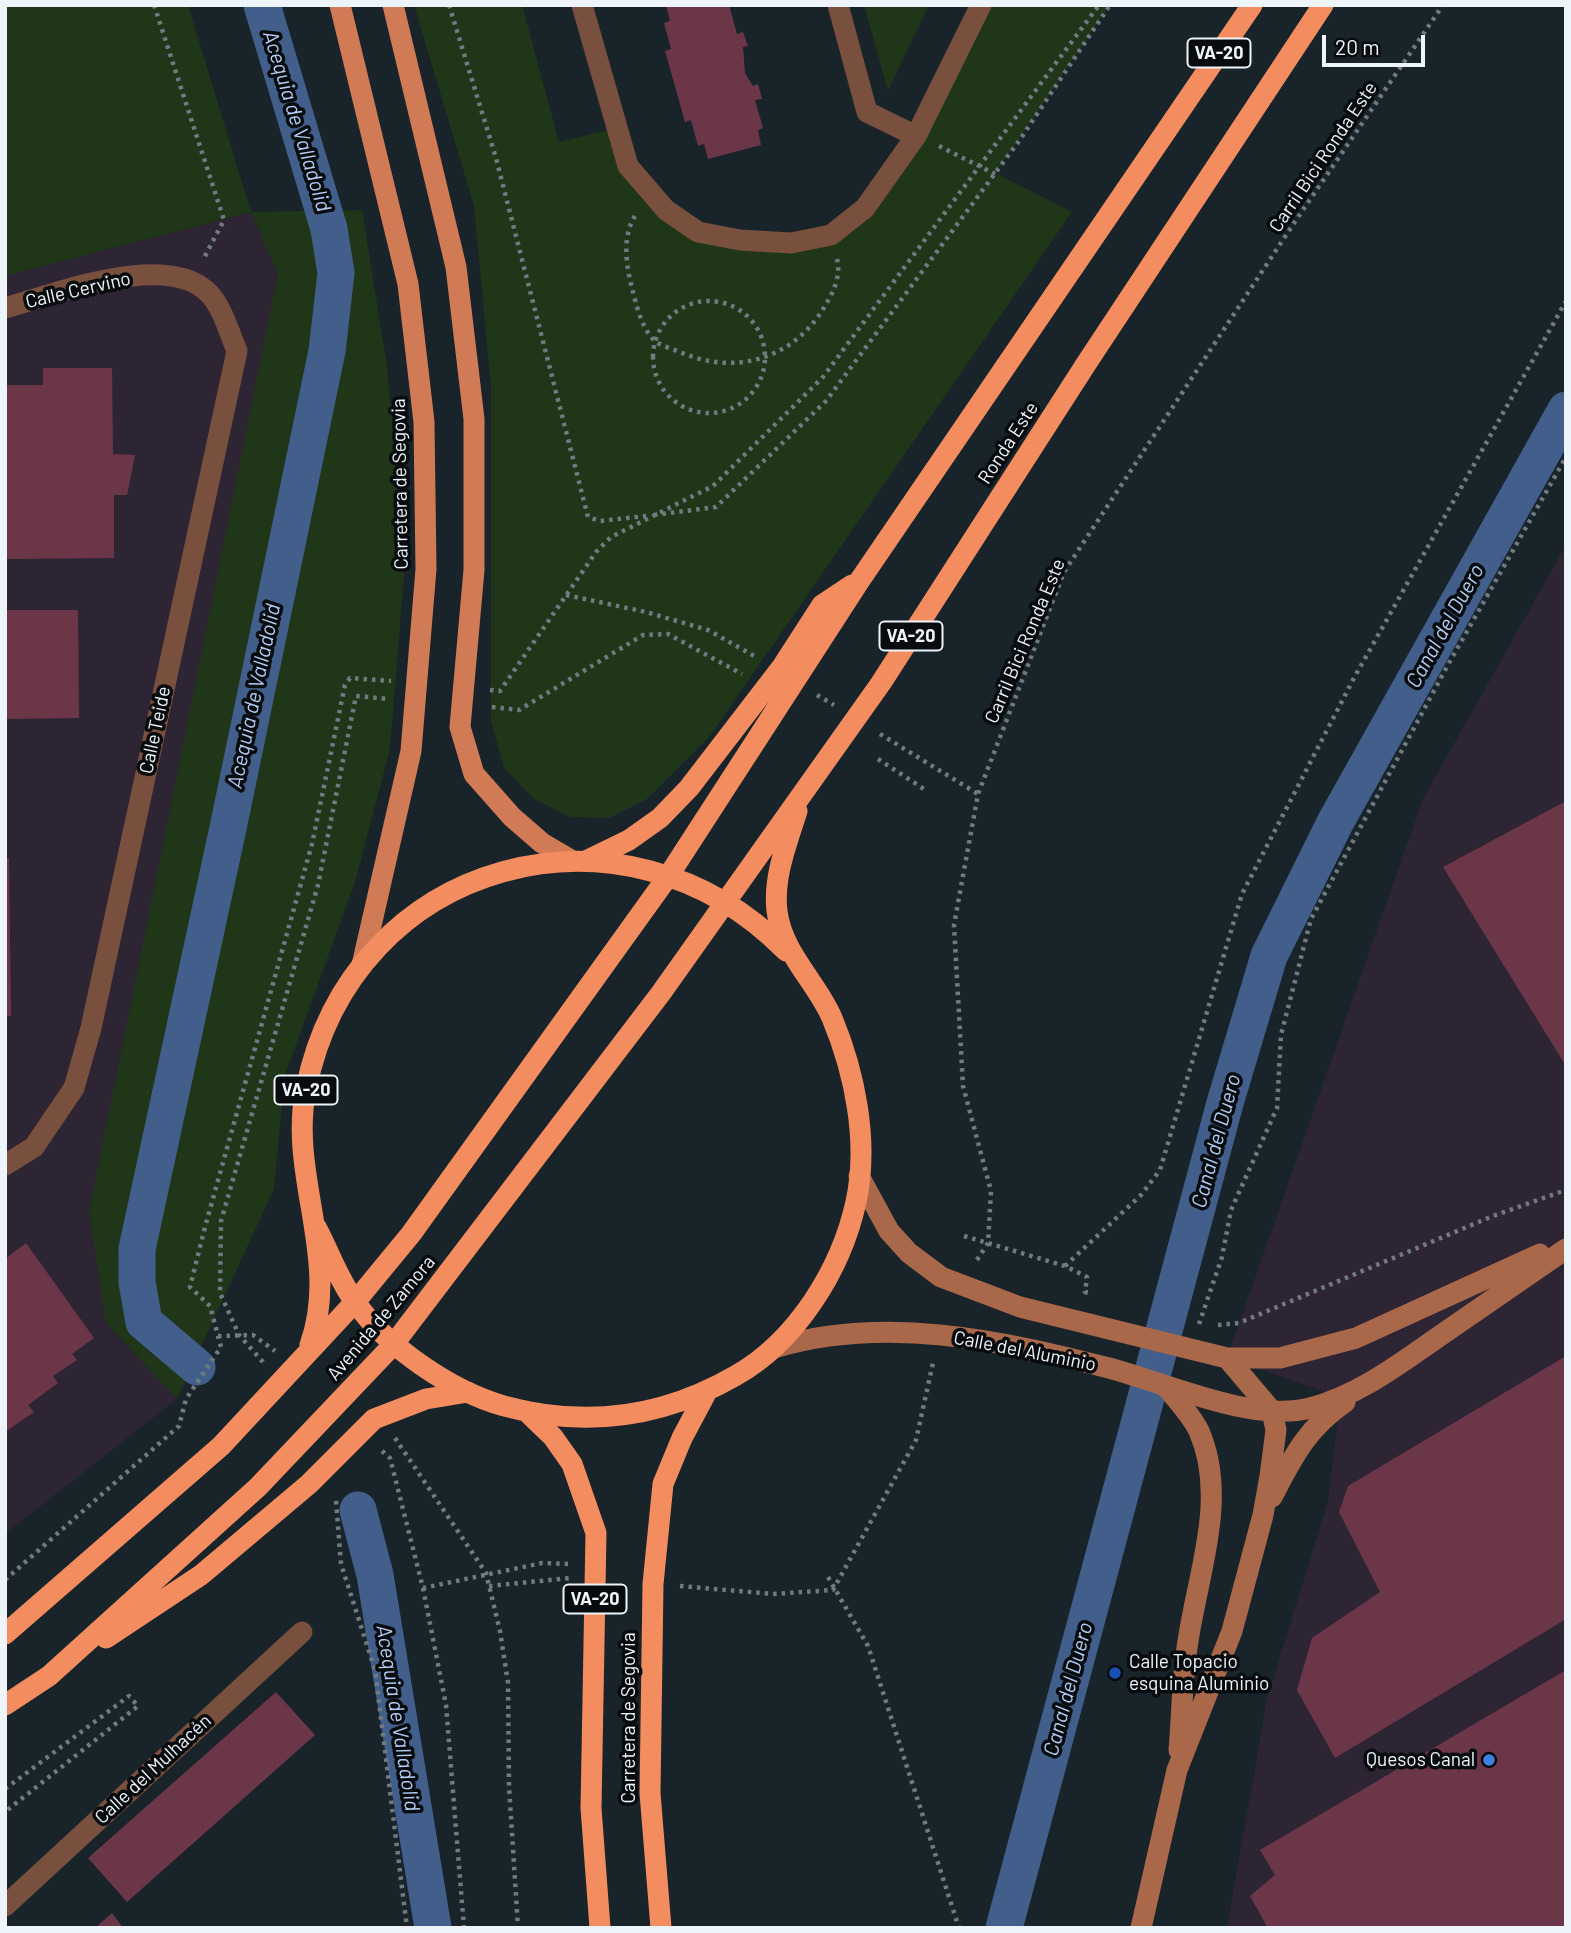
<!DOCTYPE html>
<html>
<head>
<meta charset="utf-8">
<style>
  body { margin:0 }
  #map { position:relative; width:1571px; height:1933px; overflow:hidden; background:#19232a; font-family:Barlow,sans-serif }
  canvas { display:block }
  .frame { position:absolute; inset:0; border:7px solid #eef5fa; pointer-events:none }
  .scale { position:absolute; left:1322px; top:35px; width:103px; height:32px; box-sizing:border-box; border:4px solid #eef5fa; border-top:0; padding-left:9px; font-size:21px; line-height:24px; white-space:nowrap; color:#eef5fa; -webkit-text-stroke:5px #080c0f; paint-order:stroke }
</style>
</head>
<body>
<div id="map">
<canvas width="1571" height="1933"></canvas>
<div class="frame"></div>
<div class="scale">20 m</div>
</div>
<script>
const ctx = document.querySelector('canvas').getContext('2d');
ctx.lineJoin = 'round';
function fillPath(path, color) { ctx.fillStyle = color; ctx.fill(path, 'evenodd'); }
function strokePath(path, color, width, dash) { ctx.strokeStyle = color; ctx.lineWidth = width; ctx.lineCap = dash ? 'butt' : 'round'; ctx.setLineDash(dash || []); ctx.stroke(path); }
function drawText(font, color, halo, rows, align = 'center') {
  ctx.font = font + ' Barlow,sans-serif'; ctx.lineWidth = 7; ctx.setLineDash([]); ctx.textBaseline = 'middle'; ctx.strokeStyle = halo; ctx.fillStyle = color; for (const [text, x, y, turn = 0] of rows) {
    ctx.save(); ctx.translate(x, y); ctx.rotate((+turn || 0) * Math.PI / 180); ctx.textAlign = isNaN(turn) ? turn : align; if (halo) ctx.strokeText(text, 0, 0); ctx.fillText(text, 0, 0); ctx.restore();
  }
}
fillPath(new Path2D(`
  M251,212L278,274L106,1323L177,1399L5,1534V276Z
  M1566,545V1928H1227L1267,1699L1328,1502L1340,1397L1227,1358L1423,799Z`), '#2e2534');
fillPath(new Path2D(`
  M5,5H188L251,212L362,210L387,366L405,563L390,749L355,882L285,1075L274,1189L177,1399L106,1323L89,1211L278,274L251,212L5,276Z
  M414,5H522L559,142L616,128L628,166L698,232L790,243L866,208L981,5H1110L996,173L1072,212L710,736L647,799L609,818L569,817L533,798L504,768L491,721V388L474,206Z
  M864,5H929L888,91Z`), '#203619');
strokePath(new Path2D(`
  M197,1367L144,1322L137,1282V1249L228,828L327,351L336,273L329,229L262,5
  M358,1510L375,1575L433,1928
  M1004,1928L1225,1103L1269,956L1336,821L1566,410`), '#425f8b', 37);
fillPath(new Path2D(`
  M666,5H729L737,34L743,32L748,46L743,47L745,73L753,86L758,84L762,99L755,100L763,128L758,130L761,145L708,159L704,144L698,146L691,120L685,122L665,51L671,49L664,23L670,21Z
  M43,368H112L113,454L135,455L127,495H114V558L5,559V385H43Z
  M5,610H78L79,718L5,719Z
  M1566,801V1066L1443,867Z
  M5,858H9L11,1016H5Z
  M26,1243L94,1338L72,1354L77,1360L53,1376L58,1383L28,1405L34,1412L5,1432V1259Z
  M1566,1356V1619L1335,1758L1297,1690L1312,1638L1380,1592L1339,1512L1348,1486Z
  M1566,1670V1925L1561,1928H1268L1250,1896L1275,1875L1260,1850Z
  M276,1692L315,1735L127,1902L88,1858Z
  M112,1913L123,1928H95Z`), '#6c3649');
strokePath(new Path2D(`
  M154,5L224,220L204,258
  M449,5L496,158L588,517L600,521L646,516
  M939,146L995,174
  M635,216C622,236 626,265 632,288C636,304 642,330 655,341C661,346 673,349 680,352C736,377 796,358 826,304C834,291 841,275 837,259
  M653 357a56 56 0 1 1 112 0a56 56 0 1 1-112 0Z
  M654,515L716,507L826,401L1019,141L1110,5
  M566,595L646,612L708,630L756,657
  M490,690L500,691L596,552L611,537L713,486L823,377L1099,5
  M817,695L834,705
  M492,707L519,710L643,635L668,634L742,674
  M880,734L978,794
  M878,759L927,791
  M964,1236L1065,1266L1087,1277L1085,1292L1089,1293
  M977,1260L988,1243L991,1191L963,1086L954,925L978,794L1064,572L1294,223L1443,5
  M1065,1266L1141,1195L1160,1170L1242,894L1354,678L1566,301
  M1199,1324L1222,1257L1231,1210L1277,1108L1281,1035L1311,919L1449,663L1566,457
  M1218,1325L1239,1323L1493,1216L1566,1190
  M218,1336L253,1335L275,1351
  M263,1362L239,1335L220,1293L221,1221L318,885L356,696L389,699
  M395,1438L486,1573L500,1631L508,1683L509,1786L518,1928
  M382,1451L390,1458L423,1588L542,1563L568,1564
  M336,1501L341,1564L375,1670L407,1928
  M828,1577L868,1646L959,1928
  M5,1580L179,1426L186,1399L221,1347L210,1306L190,1287L205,1227L312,844L345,685L350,678L391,681
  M489,1586L570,1578
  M680,1586L773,1594L833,1590L916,1440L933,1363
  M423,1588L446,1705L464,1928
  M5,1789L129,1696L138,1706L5,1812`), '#717a80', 4.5, [3.5, 5]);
strokePath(new Path2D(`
  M582,5L628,166L666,210L698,232L740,240L791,243L831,235L865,208L916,136L981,5
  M838,5L867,112L916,136
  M5,308C55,294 179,245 215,301C225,315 230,335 237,351L91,1028L74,1088L34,1147L5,1165
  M5,1906L302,1632`), '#79503e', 21);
strokePath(new Path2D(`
  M859,1176L889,1231L909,1253L941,1277L1020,1307L1227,1358H1280L1356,1338L1540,1254
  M774,1348C884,1315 1000,1340 1109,1368C1166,1383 1252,1423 1310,1408C1360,1395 1402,1362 1444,1333C1484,1305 1525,1277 1566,1249
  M1167,1388C1178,1401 1191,1415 1199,1431C1229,1500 1196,1578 1187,1648C1182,1681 1182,1716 1179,1750
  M1272,1497C1293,1457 1306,1429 1345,1402
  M1141,1928L1177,1770L1232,1631L1263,1515L1270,1476L1276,1430L1272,1411L1227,1358`), '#aa684b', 21);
strokePath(new Path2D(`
  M340,5L408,284L424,422L426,569L411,751L362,965
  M393,5L456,267L474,419V570L460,727L474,774L512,817L542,843L571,860`), '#d07b55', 21);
strokePath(new Path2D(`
  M588,860L629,840L660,818L689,788L782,667L822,605L852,585
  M316,1227C329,1251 339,1281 356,1303C387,1347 451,1391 504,1406C585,1428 662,1418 735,1376C796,1342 841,1270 856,1202C869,1142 855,1073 832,1018C816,981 782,953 777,911C773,877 787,843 797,811
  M310,1345C341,1259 288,1175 306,1089C352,859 624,786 786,951
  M526,1411L553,1437L572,1464L596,1533L591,1808L600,1928
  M5,1634L221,1446L355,1302L411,1234L669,875L860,580L1252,5
  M106,1638L201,1575L309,1484L374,1419L426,1399L468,1392
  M5,1705L49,1676L258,1487L393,1345L661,993L881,683L1086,364L1323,5
  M661,1928L650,1793L653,1584L663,1484L682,1438L706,1393`), '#f38c5e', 21);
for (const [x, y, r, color] of [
  [1115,1673,7,"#1a4fb4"],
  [1489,1760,7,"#3f7fe0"]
]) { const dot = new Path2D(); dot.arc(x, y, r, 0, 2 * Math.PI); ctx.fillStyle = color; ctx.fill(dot); strokePath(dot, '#080c0f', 2.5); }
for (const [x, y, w] of [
  [1219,53,63],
  [911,636,63],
  [306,1090,63],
  [595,1599,63]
]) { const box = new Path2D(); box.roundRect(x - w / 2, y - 14.5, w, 29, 5); ctx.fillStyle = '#080c0f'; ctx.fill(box); strokePath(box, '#eef5fa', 2); }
drawText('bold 18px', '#eef5fa', null, [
  ["VA-20",1219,53],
  ["VA-20",911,636],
  ["VA-20",306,1090],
  ["VA-20",595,1599]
]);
drawText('19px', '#eef5fa', '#080c0f', [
  ["Carril Bici Ronda Este",1323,157,-56],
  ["Calle Cervino",78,290,-13],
  ["Ronda Este",1008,443,-57],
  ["Carretera de Segovia",400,484,-91],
  ["Carril Bici Ronda Este",1025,641,-67],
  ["Calle Teide",155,730,-78],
  ["Avenida de Zamora",381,1318,-50],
  ["Calle del Aluminio",1025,1351,11],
  ["Carretera de Segovia",629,1718,-90],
  ["Calle del Mulhacén",153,1769,-43]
]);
drawText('19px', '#eef5fa', '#080c0f', [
  ["Calle Topacio",1129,1662],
  ["esquina Aluminio",1129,1684],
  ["Quesos Canal",1475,1760,"right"]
], 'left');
drawText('italic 21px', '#b2cef7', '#080c0f', [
  ["Acequia de Valladolid",297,121,73],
  ["Canal del Duero",1445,626,-61],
  ["Acequia de Valladolid",254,696,-78],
  ["Canal del Duero",1216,1141,-75],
  ["Canal del Duero",1068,1689,-75],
  ["Acequia de Valladolid",398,1718,81]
]);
</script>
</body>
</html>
